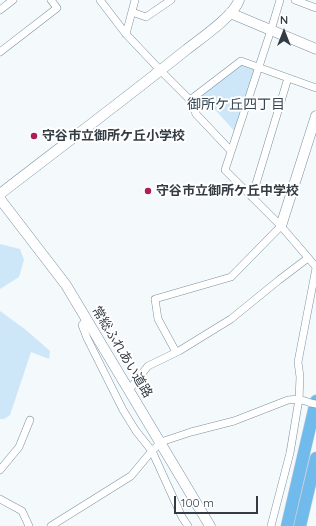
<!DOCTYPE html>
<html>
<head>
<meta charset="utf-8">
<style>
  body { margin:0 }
  #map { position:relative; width:316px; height:526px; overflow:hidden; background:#f4f9fc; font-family:Quicksand,sans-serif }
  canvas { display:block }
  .north { position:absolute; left:264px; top:12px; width:40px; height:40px; -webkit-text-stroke:3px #fff; paint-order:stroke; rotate:0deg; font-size:11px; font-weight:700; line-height:16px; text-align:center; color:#333c42 }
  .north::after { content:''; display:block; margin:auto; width:14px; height:18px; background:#333c42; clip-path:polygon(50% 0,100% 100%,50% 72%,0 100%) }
  .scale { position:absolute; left:174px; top:496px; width:84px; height:18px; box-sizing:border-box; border:2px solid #333c42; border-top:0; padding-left:5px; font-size:12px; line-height:14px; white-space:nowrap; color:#333c42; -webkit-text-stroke:3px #fff; paint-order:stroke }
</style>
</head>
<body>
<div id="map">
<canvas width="316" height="526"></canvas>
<div class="north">N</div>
<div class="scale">100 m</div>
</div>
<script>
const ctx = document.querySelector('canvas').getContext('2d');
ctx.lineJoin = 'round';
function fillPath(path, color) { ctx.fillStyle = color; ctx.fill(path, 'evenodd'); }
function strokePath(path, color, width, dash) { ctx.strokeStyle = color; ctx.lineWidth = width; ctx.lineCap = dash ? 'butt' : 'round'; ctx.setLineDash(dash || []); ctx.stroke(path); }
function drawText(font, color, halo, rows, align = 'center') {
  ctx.font = font + ' Quicksand,"Noto Sans JP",sans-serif'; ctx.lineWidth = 4; ctx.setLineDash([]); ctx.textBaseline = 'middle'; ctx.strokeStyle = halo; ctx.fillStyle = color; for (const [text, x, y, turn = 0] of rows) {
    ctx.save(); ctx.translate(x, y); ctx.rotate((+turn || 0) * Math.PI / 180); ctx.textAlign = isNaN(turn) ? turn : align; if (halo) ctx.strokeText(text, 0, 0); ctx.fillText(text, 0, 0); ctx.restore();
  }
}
fillPath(new Path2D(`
  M241,61L259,67L237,134L200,93Z
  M0,244L20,249L24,260L19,277L0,289Z
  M0,311L26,330L50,351L49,359L31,352L10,415L4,419H0Z`), '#cde6f8');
const street = new Path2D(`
  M100,0L126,34L161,71L190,100L196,114L231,151
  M280,0L271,30L225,170L281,226L316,267
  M295,0L316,8
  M0,10L13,0
  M132,12L146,17L171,0
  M126,34L135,0
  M0,52L57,8L51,0
  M190,100L241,61L316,88
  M252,197L288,78
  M87,319L82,325L87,338L123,410L136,431L152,451L182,517L188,526
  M176,352L158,319L155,299L231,277L281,226
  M129,390L148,366L179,351L231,319L279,280L308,258
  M0,470L19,447L30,420
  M0,499L22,511L29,526
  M51,526L131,476L151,452L161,442L191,432L234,421L288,400L299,399L311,403
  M271,526L290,453L299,399L300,377L298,362L316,268`);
const secondary = new Path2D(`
  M230,13L316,49
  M0,194C62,146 125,99 186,50C200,39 234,16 239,0
  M0,199L66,285L210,526
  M281,226L316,116`);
const highway = new Path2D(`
  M287,526L316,401
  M300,526L316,458`);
strokePath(street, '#7c91a0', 8);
strokePath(secondary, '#7c91a0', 11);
strokePath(highway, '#d2d4d5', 13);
strokePath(street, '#fff', 7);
strokePath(secondary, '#fff', 10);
strokePath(highway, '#71baec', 12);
const streetBridge = new Path2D(`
  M311,403L316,404`);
strokePath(streetBridge, '#7c91a0', 8, []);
strokePath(streetBridge, '#fff', 7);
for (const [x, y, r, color] of [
  [34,136,4,"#ad1e58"],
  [148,191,4,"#ad1e58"]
]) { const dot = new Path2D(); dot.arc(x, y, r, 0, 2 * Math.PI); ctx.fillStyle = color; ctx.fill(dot); strokePath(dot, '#fff', 1.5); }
drawText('bold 13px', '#333c42', '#fff', [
  ["守谷市立御所ケ丘小学校",42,136],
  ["守谷市立御所ケ丘中学校",156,191]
], 'left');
drawText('13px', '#333c42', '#fff', [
  ["常総ふれあい道路",122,352,59]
]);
drawText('14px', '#354754', '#fff', [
  ["御所ケ丘四丁目",236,105]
]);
</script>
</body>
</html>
